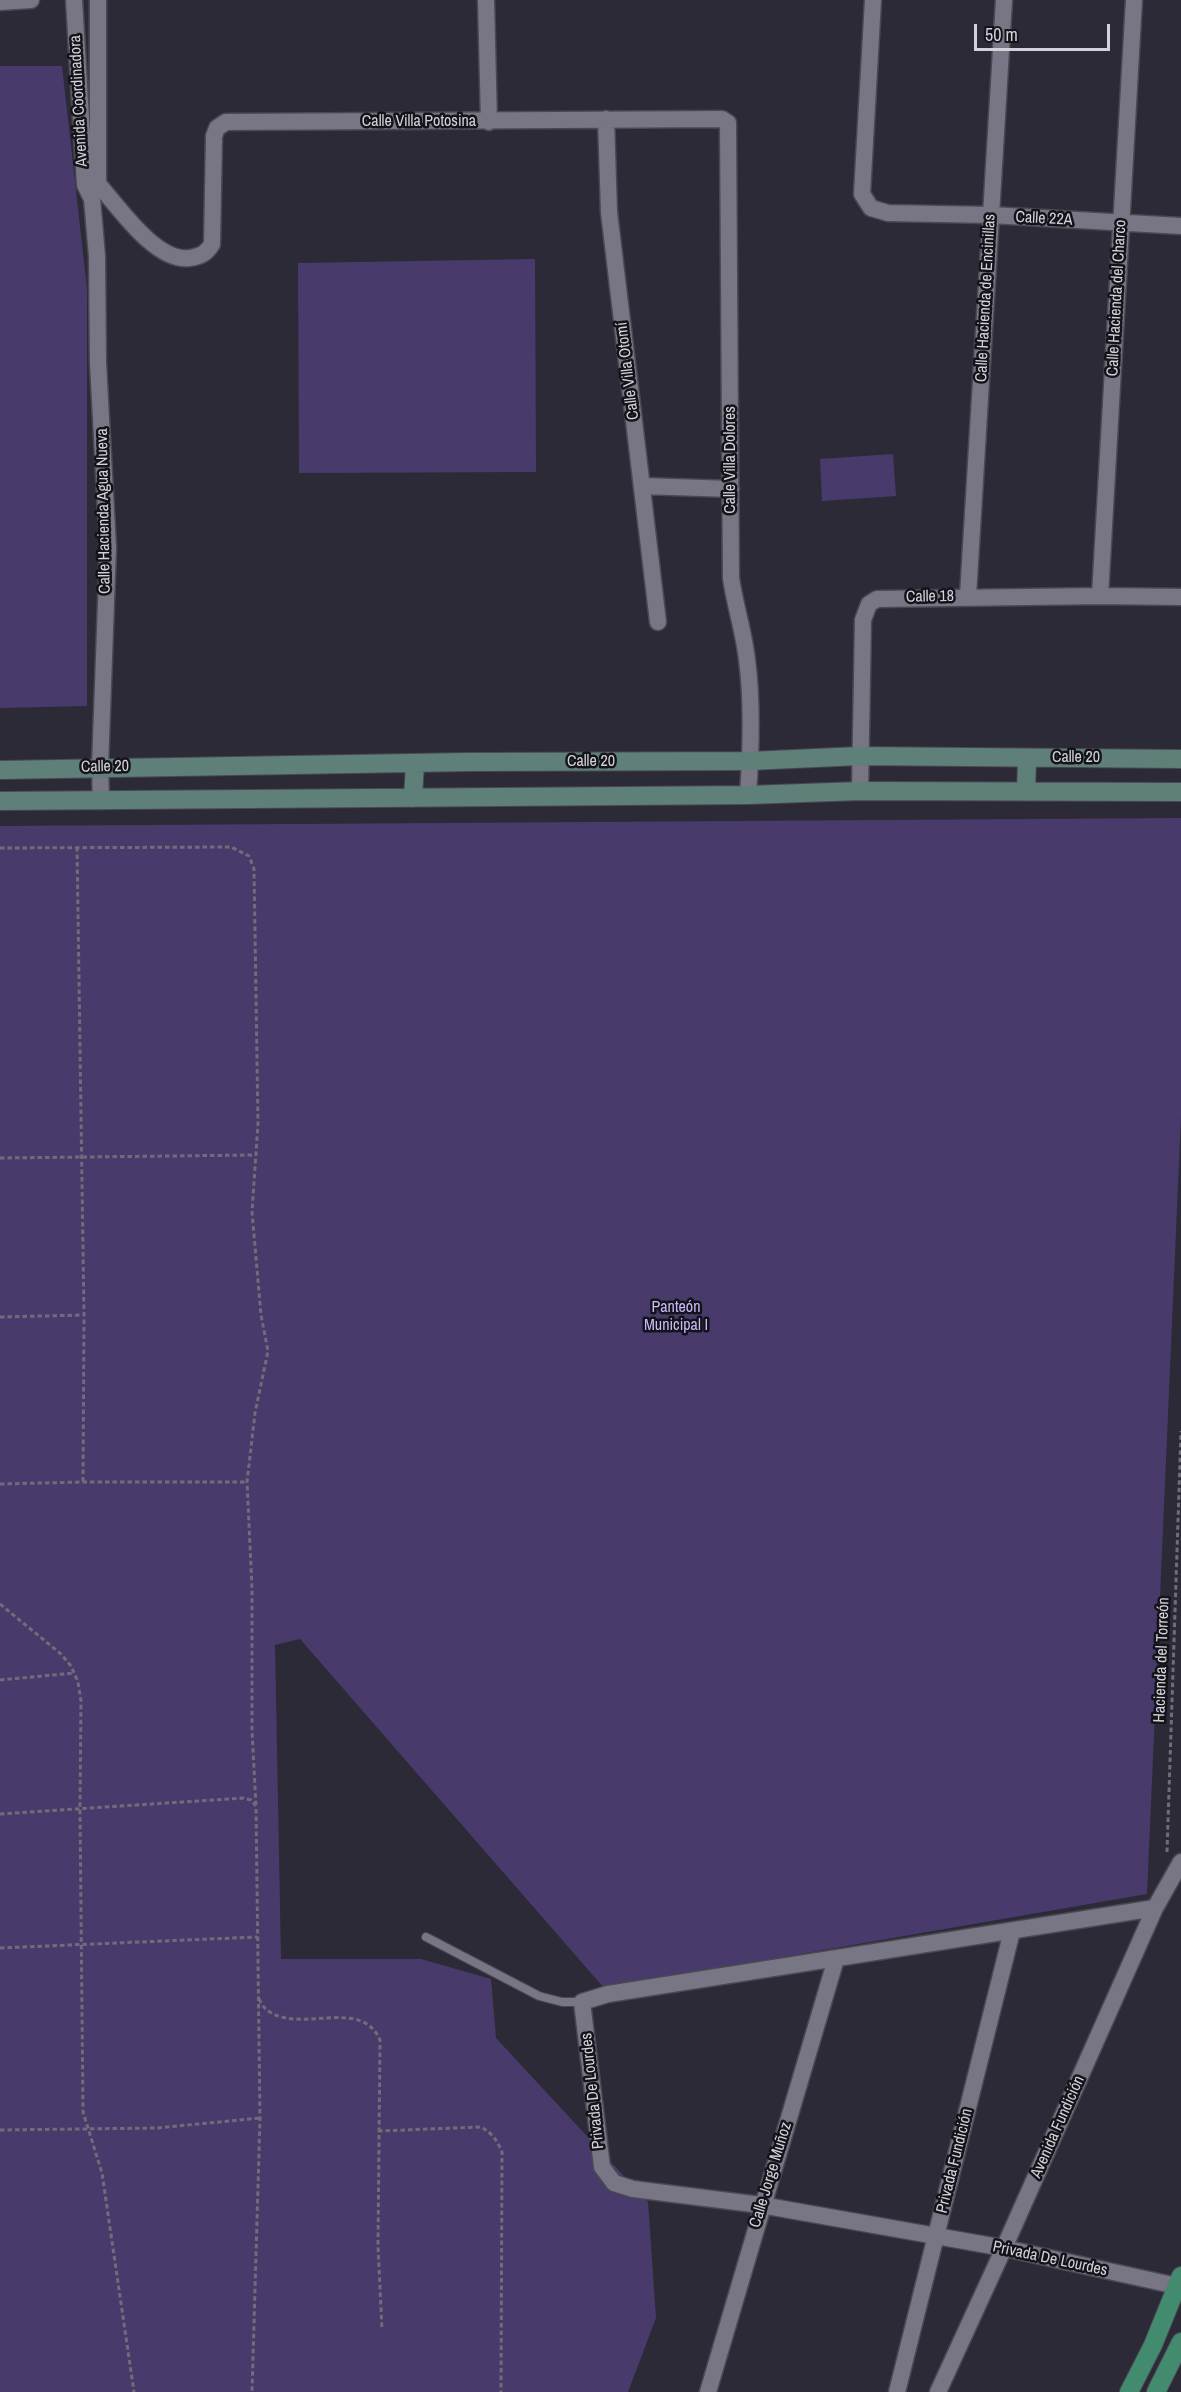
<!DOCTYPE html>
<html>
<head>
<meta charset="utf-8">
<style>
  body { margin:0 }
  #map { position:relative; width:1181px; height:2392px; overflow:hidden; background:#2c2a36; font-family:"Archivo Narrow",sans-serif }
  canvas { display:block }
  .scale { position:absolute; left:974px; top:24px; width:136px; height:27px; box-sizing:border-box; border:3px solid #d3d2da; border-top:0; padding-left:8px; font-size:18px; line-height:21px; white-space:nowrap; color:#d3d2da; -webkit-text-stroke:4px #141319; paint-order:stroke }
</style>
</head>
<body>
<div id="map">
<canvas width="1181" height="2392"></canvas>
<div class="scale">50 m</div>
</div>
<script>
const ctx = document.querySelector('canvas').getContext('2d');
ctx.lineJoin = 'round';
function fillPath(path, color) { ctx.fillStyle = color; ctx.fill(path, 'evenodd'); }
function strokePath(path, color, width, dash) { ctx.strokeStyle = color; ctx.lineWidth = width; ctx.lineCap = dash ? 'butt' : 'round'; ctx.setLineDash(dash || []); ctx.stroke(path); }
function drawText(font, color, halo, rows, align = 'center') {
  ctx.font = font + ' "Archivo Narrow",sans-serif'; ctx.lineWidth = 5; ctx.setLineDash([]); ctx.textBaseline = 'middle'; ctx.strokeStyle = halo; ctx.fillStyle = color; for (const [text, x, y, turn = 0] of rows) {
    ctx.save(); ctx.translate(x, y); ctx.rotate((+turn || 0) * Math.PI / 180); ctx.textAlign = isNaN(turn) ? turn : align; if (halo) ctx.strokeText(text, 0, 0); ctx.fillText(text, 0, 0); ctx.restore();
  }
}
fillPath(new Path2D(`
  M0,66H62L87,289V706L0,708Z
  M535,259L536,472L299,473L298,263Z
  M893,454L896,496L822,501L820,459Z
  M1181,818V1117L1147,1894L604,1988L300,1639L275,1645L281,1959H421L491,1979L496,2038L648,2202L656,2318L628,2392H0V826Z`), '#483b6c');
const service = new Path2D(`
  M426,1937L539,1996L562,2002H582`);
const minor = new Path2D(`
  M74,0L85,185L92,199L97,256L98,363L108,548L100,767L101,801
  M486,0L489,122
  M873,0L862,194L871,208L888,213L991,215L1181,226
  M0,2L31,0
  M606,119L609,212L658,622
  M85,185L98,184C119,207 156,263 190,258C201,256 207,253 212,244L214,136L217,128L226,122L722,119L728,123L731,578C735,606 744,632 747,660C753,704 751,751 748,795
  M94,193L98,184V0
  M643,486L731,489
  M968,596L1004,0
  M1100,596L1134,0
  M860,791L863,620L869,604L877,599L1100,596L1181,597
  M1155,1908L608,1994L582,2002L602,2167L614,2183L633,2189L761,2205L1004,2248L1177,2286
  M708,2392L836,1959
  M897,2392L1012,1931
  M938,2392L1004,2248L1155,1908L1181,1862`);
const secondary = new Path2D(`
  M0,770L468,762L750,761L859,756L1181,759
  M1026,792L1027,758
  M413,798L415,763
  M0,801L748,795L860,791L1181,792`);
const primary = new Path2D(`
  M1129,2392L1153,2345L1181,2276
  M1156,2392L1181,2342`);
strokePath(service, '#4a4852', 10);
strokePath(minor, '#4a4852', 19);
strokePath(secondary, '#4a4852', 20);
strokePath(primary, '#4a4852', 20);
strokePath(new Path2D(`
  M77,847L84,1315L83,1482
  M0,848L231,847L249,856L254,869L258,1123L252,1212L261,1315L268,1351L255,1413L247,1482L252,1588V1731L256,1806
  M0,1158L255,1155
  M0,1317L84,1315
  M0,1484L83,1482H247
  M0,1604L61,1654L71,1666L78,1682L81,1701L80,1809L83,2112L102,2173L134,2392
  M0,1680L74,1673
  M0,1814L243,1798L251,1800L256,1806L260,2118L252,2392
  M1167,1852L1181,1431
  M0,1948L257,1937
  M259,1999C261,2003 264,2008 267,2010C299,2035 361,1996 380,2040L378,2245L382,2330
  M0,2130L157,2128L260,2118
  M378,2131L481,2127C492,2133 497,2140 502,2152L501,2392`), '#6f6e78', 3, [4.5, 3]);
strokePath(service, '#787584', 8);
strokePath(minor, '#787584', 16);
strokePath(secondary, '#5e8079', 18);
strokePath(primary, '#438b6e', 18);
drawText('16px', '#d3d2da', '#141319', [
  ["Avenida Coordinadora",79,101,-93],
  ["Calle Villa Potosina",419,122],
  ["Calle 22A",1044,219,3],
  ["Calle Hacienda de Encinillas",986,298,-87],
  ["Calle Hacienda del Charco",1117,298,-87],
  ["Calle Villa Otomí",628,371,-97],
  ["Calle Villa Dolores",731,460,-90],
  ["Calle Hacienda Agua Nueva",104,511,-91],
  ["Calle 18",930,597,-1],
  ["Calle 20",1076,758],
  ["Calle 20",591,762],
  ["Calle 20",105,767,-1],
  ["Hacienda del Torreón",1162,1660,-88],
  ["Privada De Lourdes",593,2091,-96],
  ["Avenida Fundición",1058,2127,-66],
  ["Privada Fundición",955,2161,-76],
  ["Calle Jorge Muñoz",771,2175,-73],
  ["Privada De Lourdes",1050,2259,12]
]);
drawText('16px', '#c8b9f9', '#141319', [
  ["Panteón",676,1308],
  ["Municipal I",676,1326]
]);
</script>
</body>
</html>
